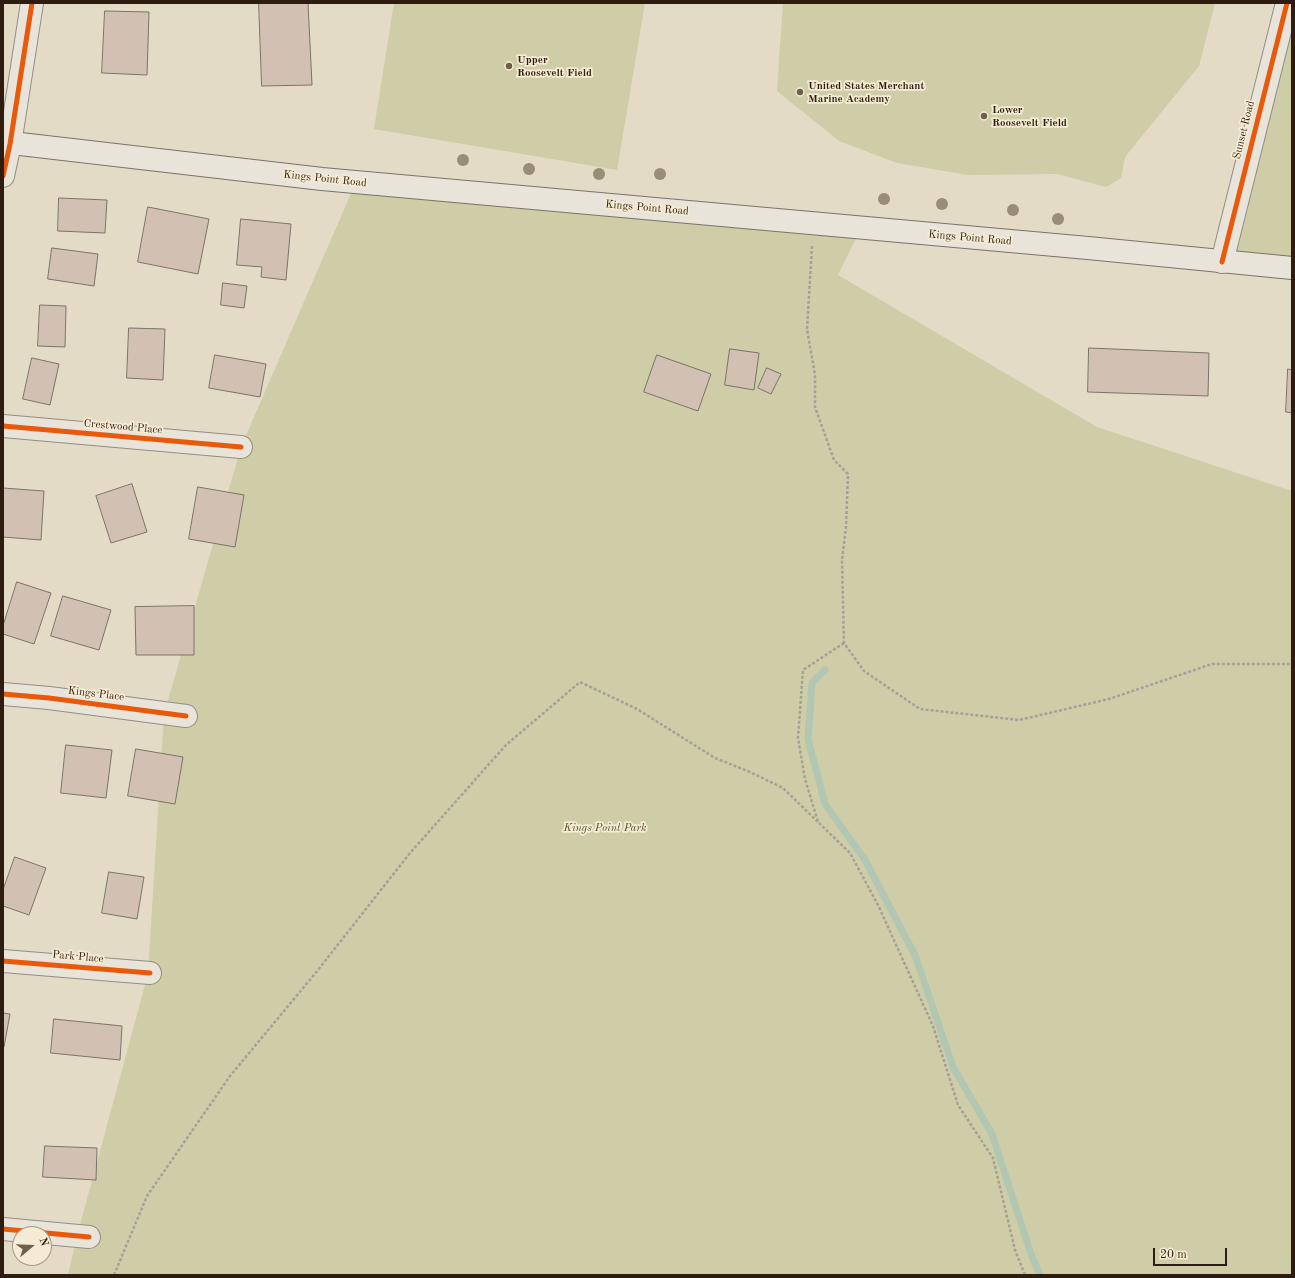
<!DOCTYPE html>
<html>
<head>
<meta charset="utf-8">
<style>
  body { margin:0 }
  #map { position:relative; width:1295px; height:1278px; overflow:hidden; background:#e3dbc6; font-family:"Old Standard TT",serif }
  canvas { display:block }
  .frame { position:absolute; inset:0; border:4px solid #2f1c11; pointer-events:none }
  .north { position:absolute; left:12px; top:1226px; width:40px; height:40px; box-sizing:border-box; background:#f5ebd2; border:1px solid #a69885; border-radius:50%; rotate:71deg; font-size:11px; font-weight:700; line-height:16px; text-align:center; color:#2f1c11 }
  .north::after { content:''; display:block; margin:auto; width:14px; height:18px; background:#6e5f50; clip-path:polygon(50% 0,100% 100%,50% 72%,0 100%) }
  .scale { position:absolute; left:1153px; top:1248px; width:74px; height:18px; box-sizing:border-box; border:2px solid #2f1c11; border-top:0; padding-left:5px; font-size:12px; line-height:14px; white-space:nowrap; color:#2f1c11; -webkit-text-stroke:3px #f5ebd2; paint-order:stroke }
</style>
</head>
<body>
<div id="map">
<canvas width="1295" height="1278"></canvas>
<div class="frame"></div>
<div class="north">N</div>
<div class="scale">20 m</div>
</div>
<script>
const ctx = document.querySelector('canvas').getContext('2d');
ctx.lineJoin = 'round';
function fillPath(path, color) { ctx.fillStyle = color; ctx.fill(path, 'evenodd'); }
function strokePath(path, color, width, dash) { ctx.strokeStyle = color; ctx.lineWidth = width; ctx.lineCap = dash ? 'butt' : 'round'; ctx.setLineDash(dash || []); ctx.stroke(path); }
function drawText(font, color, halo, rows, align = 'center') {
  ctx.font = font + ' "Old Standard TT",serif'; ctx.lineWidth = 3.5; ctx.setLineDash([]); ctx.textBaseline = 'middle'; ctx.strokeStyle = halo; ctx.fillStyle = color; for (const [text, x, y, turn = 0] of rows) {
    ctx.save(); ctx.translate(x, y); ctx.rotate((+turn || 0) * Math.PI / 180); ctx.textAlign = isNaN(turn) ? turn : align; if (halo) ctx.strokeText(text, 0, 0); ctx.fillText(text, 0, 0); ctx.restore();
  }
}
fillPath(new Path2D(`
  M394,3H645L617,170L374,129Z
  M783,3H1215L1199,66L1125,157L1121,178L1106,187L1057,174L968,175L897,163L839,141L777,91Z
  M1292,3V270L1222,261Z
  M356,182L861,228L838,275L1097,427L1292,491V1275H68L77,1236L148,974L164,714L241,447Z`), '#cecda7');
strokePath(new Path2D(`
  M825,670L812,683L808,739L825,804L865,860L915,955L953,1067L992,1134L1031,1254L1040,1275`), '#b1c7b3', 7);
const building = new Path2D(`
  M259,3H308L312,85L262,86Z
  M105,11L149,12L147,75L102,73Z
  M59,198L107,200L105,233L58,231Z
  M148,207L209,219L198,274L138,262Z
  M241,219L291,224L286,280L261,277L262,267L237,265Z
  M52,248L98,254L94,286L48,279Z
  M223,283L247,286L244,308L221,305Z
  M40,305L66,306L65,347L38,346Z
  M129,328L165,329L163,380L127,378Z
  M1089,348L1209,353L1208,396L1088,392Z
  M730,349L759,353L754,390L725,385Z
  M215,355L266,364L260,397L209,388Z
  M657,355L711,374L698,411L644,392Z
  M32,358L59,364L50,405L23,399Z
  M767,368L781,374L771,394L758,388Z
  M1288,369L1292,370V413L1286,412Z
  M132,484L147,532L111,543L96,496Z
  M198,487L244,495L235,547L189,539Z
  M3,488L44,491L41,540L3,537Z
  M17,582L51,593L34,644L3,634V626Z
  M63,596L111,610L99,650L51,636Z
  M194,606V655H136L135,607Z
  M66,745L112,750L106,798L61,793Z
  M136,749L183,757L175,804L128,796Z
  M15,857L46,868L29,915L3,906V890Z
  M109,872L144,877L137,919L102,913Z
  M3,1013L10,1014L4,1047L3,1046Z
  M54,1019L122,1026L120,1060L51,1053Z
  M45,1146L97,1148L96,1180L43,1177Z`);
fillPath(building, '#d2c1b3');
strokePath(building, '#7a7468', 1);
const minor = new Path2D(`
  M1222,262L1287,3
  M3,426L241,447
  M3,694L49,698L186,716
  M3,961L150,973
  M3,1229L89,1237`);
const tertiary = new Path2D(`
  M3,176L10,144L32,3`);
const secondary = new Path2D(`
  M3,142L322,179L1088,248L1292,268`);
strokePath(minor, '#948d80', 24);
strokePath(tertiary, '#948d80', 24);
strokePath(secondary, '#7a7468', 24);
strokePath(new Path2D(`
  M812,246L807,329L815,375V407L834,460L848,474L846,527L842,560L844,643L864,671L920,709L1019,720L1109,699L1212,664H1292
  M844,643L803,670L798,738L805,779L818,822L850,853L878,905L933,1026L958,1105L993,1158L1015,1250L1025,1275
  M114,1275L147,1196L230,1076L318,970L410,853L506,745L580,682L637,709L715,758L750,772L783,788L818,822`), '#a6a098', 2.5, [3, 2]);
strokePath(minor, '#e9e4da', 22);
strokePath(tertiary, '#e9e4da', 22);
strokePath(secondary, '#e9e4da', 22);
strokePath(new Path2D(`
  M3,176L10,144L32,3
  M1222,262L1287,3
  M3,426L241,447
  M3,694L49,698L186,716
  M3,961L150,973
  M3,1229L89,1237`), '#e8590c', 5);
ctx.fillStyle = '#988d77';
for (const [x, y] of [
  [463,160],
  [529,169],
  [599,174],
  [660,174],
  [884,199],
  [942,204],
  [1013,210],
  [1058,219]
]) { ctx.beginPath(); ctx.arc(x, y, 6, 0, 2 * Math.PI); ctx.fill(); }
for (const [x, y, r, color] of [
  [509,66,4,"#6e5f50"],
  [800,92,4,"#6e5f50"],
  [984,116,4,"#6e5f50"]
]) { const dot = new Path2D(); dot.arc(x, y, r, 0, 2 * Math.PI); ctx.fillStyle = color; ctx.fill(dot); strokePath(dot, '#f5ebd2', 1.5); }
drawText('bold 11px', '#2f1c11', '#f5ebd2', [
  ["Upper",517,60],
  ["Roosevelt Field",517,73],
  ["United States Merchant",808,86],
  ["Marine Academy",808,99],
  ["Lower",992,110],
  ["Roosevelt Field",992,123]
], 'left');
drawText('11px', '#2f1c11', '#f5ebd2', [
  ["Sunset Road",1244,130,-76],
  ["Kings Point Road",325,179,6],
  ["Kings Point Road",647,208,5],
  ["Kings Point Road",970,238,5],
  ["Crestwood Place",123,427,5],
  ["Kings Place",96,694,7],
  ["Park Place",78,957,5]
]);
drawText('italic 11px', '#5a4e36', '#f5ebd2', [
  ["Kings Point Park",605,828]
]);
</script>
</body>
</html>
